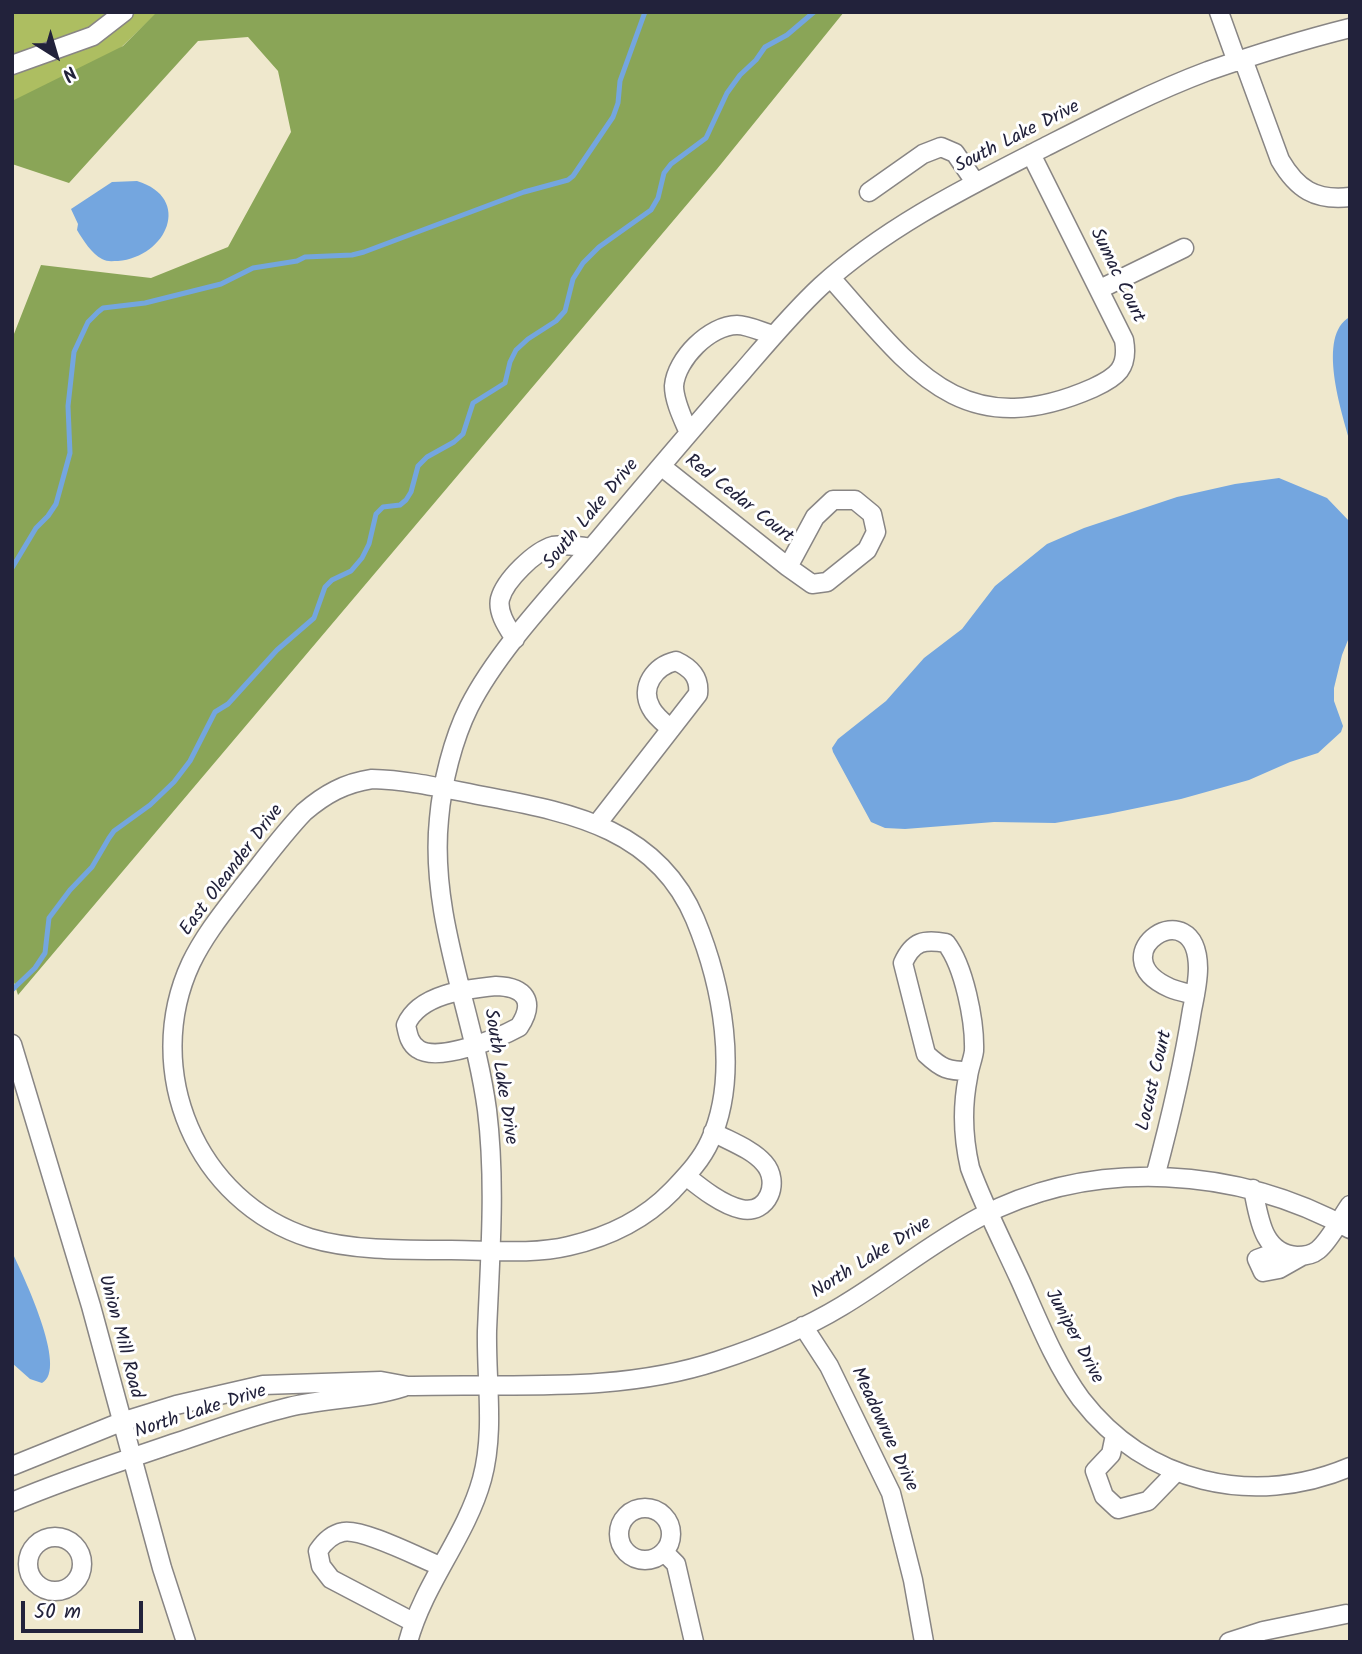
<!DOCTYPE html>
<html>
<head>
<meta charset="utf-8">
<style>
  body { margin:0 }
  #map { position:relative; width:1362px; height:1654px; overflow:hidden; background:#efe8cd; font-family:Kalam,sans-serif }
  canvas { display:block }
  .frame { position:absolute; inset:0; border:14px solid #22223b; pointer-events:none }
  .north { position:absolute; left:21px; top:21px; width:70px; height:70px; -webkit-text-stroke:5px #fff; paint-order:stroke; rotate:143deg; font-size:19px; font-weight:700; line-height:28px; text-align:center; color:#22223b }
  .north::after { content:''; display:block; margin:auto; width:24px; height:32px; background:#22223b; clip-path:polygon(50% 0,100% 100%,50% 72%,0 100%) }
  .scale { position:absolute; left:21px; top:1601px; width:122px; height:32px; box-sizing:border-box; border:4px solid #22223b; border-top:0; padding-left:9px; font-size:21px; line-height:24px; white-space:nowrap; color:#22223b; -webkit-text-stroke:5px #fff; paint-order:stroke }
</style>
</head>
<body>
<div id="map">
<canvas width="1362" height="1654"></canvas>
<div class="frame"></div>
<div class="north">N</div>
<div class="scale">50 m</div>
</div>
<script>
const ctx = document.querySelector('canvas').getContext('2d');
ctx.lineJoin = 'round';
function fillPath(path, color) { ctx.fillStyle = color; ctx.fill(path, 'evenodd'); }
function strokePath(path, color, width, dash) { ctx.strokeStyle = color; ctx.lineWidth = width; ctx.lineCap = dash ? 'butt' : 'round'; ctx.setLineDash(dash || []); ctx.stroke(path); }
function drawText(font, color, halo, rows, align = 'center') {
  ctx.font = font + ' Kalam,sans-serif'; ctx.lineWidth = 6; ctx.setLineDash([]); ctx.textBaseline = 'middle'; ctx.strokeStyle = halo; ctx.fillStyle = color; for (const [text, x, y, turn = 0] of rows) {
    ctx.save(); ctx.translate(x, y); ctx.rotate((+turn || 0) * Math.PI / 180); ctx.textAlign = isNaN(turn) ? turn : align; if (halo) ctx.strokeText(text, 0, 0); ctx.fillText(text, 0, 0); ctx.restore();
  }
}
fillPath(new Path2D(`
  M12,12H158L110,58L12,112Z`), '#adbe61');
fillPath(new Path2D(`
  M157,12H844L717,169L18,995L12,976V339L41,265L151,278L228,247L291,132L278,71L248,37L198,41L69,183L12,164V101L123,46Z`), '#8aa557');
fillPath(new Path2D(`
  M137,181C193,198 167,257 118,261C112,261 107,262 102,259C92,254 83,240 77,230L78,224L71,209L112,182Z
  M1350,317V442C1342,413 1316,335 1350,317Z
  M1279,478L1327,498L1350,522V635L1342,655L1334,688V701L1343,726L1341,732L1318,753L1290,762L1249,780L1181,799L1108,814L1055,823L994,822L905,829L885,828L871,822L833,752L832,748L838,739L886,701L924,658L962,629L995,586L1047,544L1084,528L1177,497L1235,484Z
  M12,1252C22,1273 69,1370 42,1383L30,1379L12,1363Z`), '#74a6df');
strokePath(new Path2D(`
  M12,568L36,528L48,516L56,504L70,453L68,406L74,352L88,322L98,312L103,308L145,303L221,284L253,268L297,261L305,257L352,255L364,252L524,192L568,180L573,176L613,117L618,103L620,81L645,12
  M12,990L35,968L45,953L49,918L70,890L92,867L109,838L114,831L150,805L174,782L190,761L215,712L228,704L277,650L314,618L325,587L332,580L351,571L362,558L369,544L376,514L383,507L400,505L406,500L411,492L418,466L427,457L454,442L463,434L473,403L505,383L510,362L516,350L528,339L556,321L565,311L573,279L583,263L599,247L651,210L658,198L664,173L671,164L706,138L727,93L740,75L756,60L765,47L787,35L814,12`), '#74a6df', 5);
const minor = new Path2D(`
  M1219,12L1237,62
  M1243,59L1280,160C1297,189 1315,201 1350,197
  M12,65L93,36L124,12
  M869,192L923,154L941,147L955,153L975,182
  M831,278C911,368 961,446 1093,388C1117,377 1129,368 1124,340L1031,154
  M1100,289L1184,248
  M689,433C683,419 674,401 674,386C676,359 710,325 737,325C748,325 762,332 773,335
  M661,466L788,567
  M833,500H855L872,514L876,532L867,550L827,582L812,584L788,567L815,517Z
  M515,639C508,628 497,613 500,599C505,580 535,551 553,546C566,544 579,546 591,548
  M372,779C412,780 450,790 489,797C575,813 658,831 695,919C722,984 740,1076 710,1141C701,1161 686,1176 672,1191C644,1220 608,1237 569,1246C531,1255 490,1250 451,1250C407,1250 353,1251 310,1238C196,1202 141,1070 191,963C205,934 225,910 244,885C264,860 282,835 304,812C325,794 345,783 372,779Z
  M597,824L698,694C700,677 691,668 676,661C655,666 639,687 651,708C655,716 664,723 671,729
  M496,986C525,987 536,1001 519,1027C499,1038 438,1063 418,1049C409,1043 408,1034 406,1025C419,994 466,989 496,986Z
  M12,1044L91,1306L162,1568L186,1642
  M969,1071C948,1071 942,1069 926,1054L903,963C913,941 924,939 946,943C964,966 975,1021 974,1051C973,1059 969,1068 968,1077C962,1107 963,1138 970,1168C984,1206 1003,1243 1020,1280C1038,1320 1055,1364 1081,1399C1146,1483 1252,1508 1350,1467
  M686,1176C701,1188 722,1205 741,1209C768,1215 781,1182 764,1163C752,1149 729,1141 713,1132
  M1155,1177C1170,1121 1183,1067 1192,1010C1195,996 1198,982 1198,968C1197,888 1096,955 1170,988C1177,991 1187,993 1195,995
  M1253,1189C1259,1217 1262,1254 1297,1256C1305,1256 1312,1255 1318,1250C1331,1239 1340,1219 1350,1205
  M1279,1251L1257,1259L1263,1272L1279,1269L1302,1256
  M803,1326L829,1366L891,1493L913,1580L924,1642
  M1115,1435L1111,1454L1095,1471L1104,1496L1118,1509L1148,1501L1176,1472
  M12,1466L121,1422L176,1405L263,1385L381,1381L408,1386C511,1383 617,1394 717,1361C760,1347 804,1329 842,1306C889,1278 931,1243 980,1217C1095,1157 1238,1167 1350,1229
  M12,1502C66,1479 122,1461 178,1442C214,1430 251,1416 289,1407C327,1398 367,1399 404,1387
  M619 1534a26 26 0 1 1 52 0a26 26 0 1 1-52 0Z
  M28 1564a27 27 0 1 1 54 0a27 27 0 1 1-54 0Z
  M664,1552L676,1564L694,1642
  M413,1622L331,1579L321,1566L318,1551C324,1542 332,1534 343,1532C362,1528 420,1558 440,1566
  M408,1642C424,1583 466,1537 482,1479C495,1431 486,1380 487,1331C490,1258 496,1183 487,1110C474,1013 429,917 439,819C442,783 453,739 469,707C500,646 561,585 605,532C651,478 696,424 743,371C768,342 793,312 821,286C887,226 967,187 1045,147C1098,120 1152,92 1208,71C1254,55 1302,40 1350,28
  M1229,1642L1263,1631L1346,1614`);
strokePath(minor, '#888584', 21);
strokePath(minor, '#fff', 18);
drawText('19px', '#22223b', '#fff', [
  ["South Lake Drive",1018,138,-27],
  ["Sumac Court",1116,276,64],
  ["Red Cedar Court",738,500,38],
  ["South Lake Drive",592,515,-50],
  ["East Oleander Drive",233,871,-53],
  ["South Lake Drive",499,1077,81],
  ["Locust Court",1156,1081,-77],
  ["North Lake Drive",872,1259,-32],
  ["Union Mill Road",119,1337,75],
  ["Juniper Drive",1073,1337,62],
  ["North Lake Drive",201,1413,-18],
  ["Meadowrue Drive",883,1430,65]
]);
</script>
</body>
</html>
